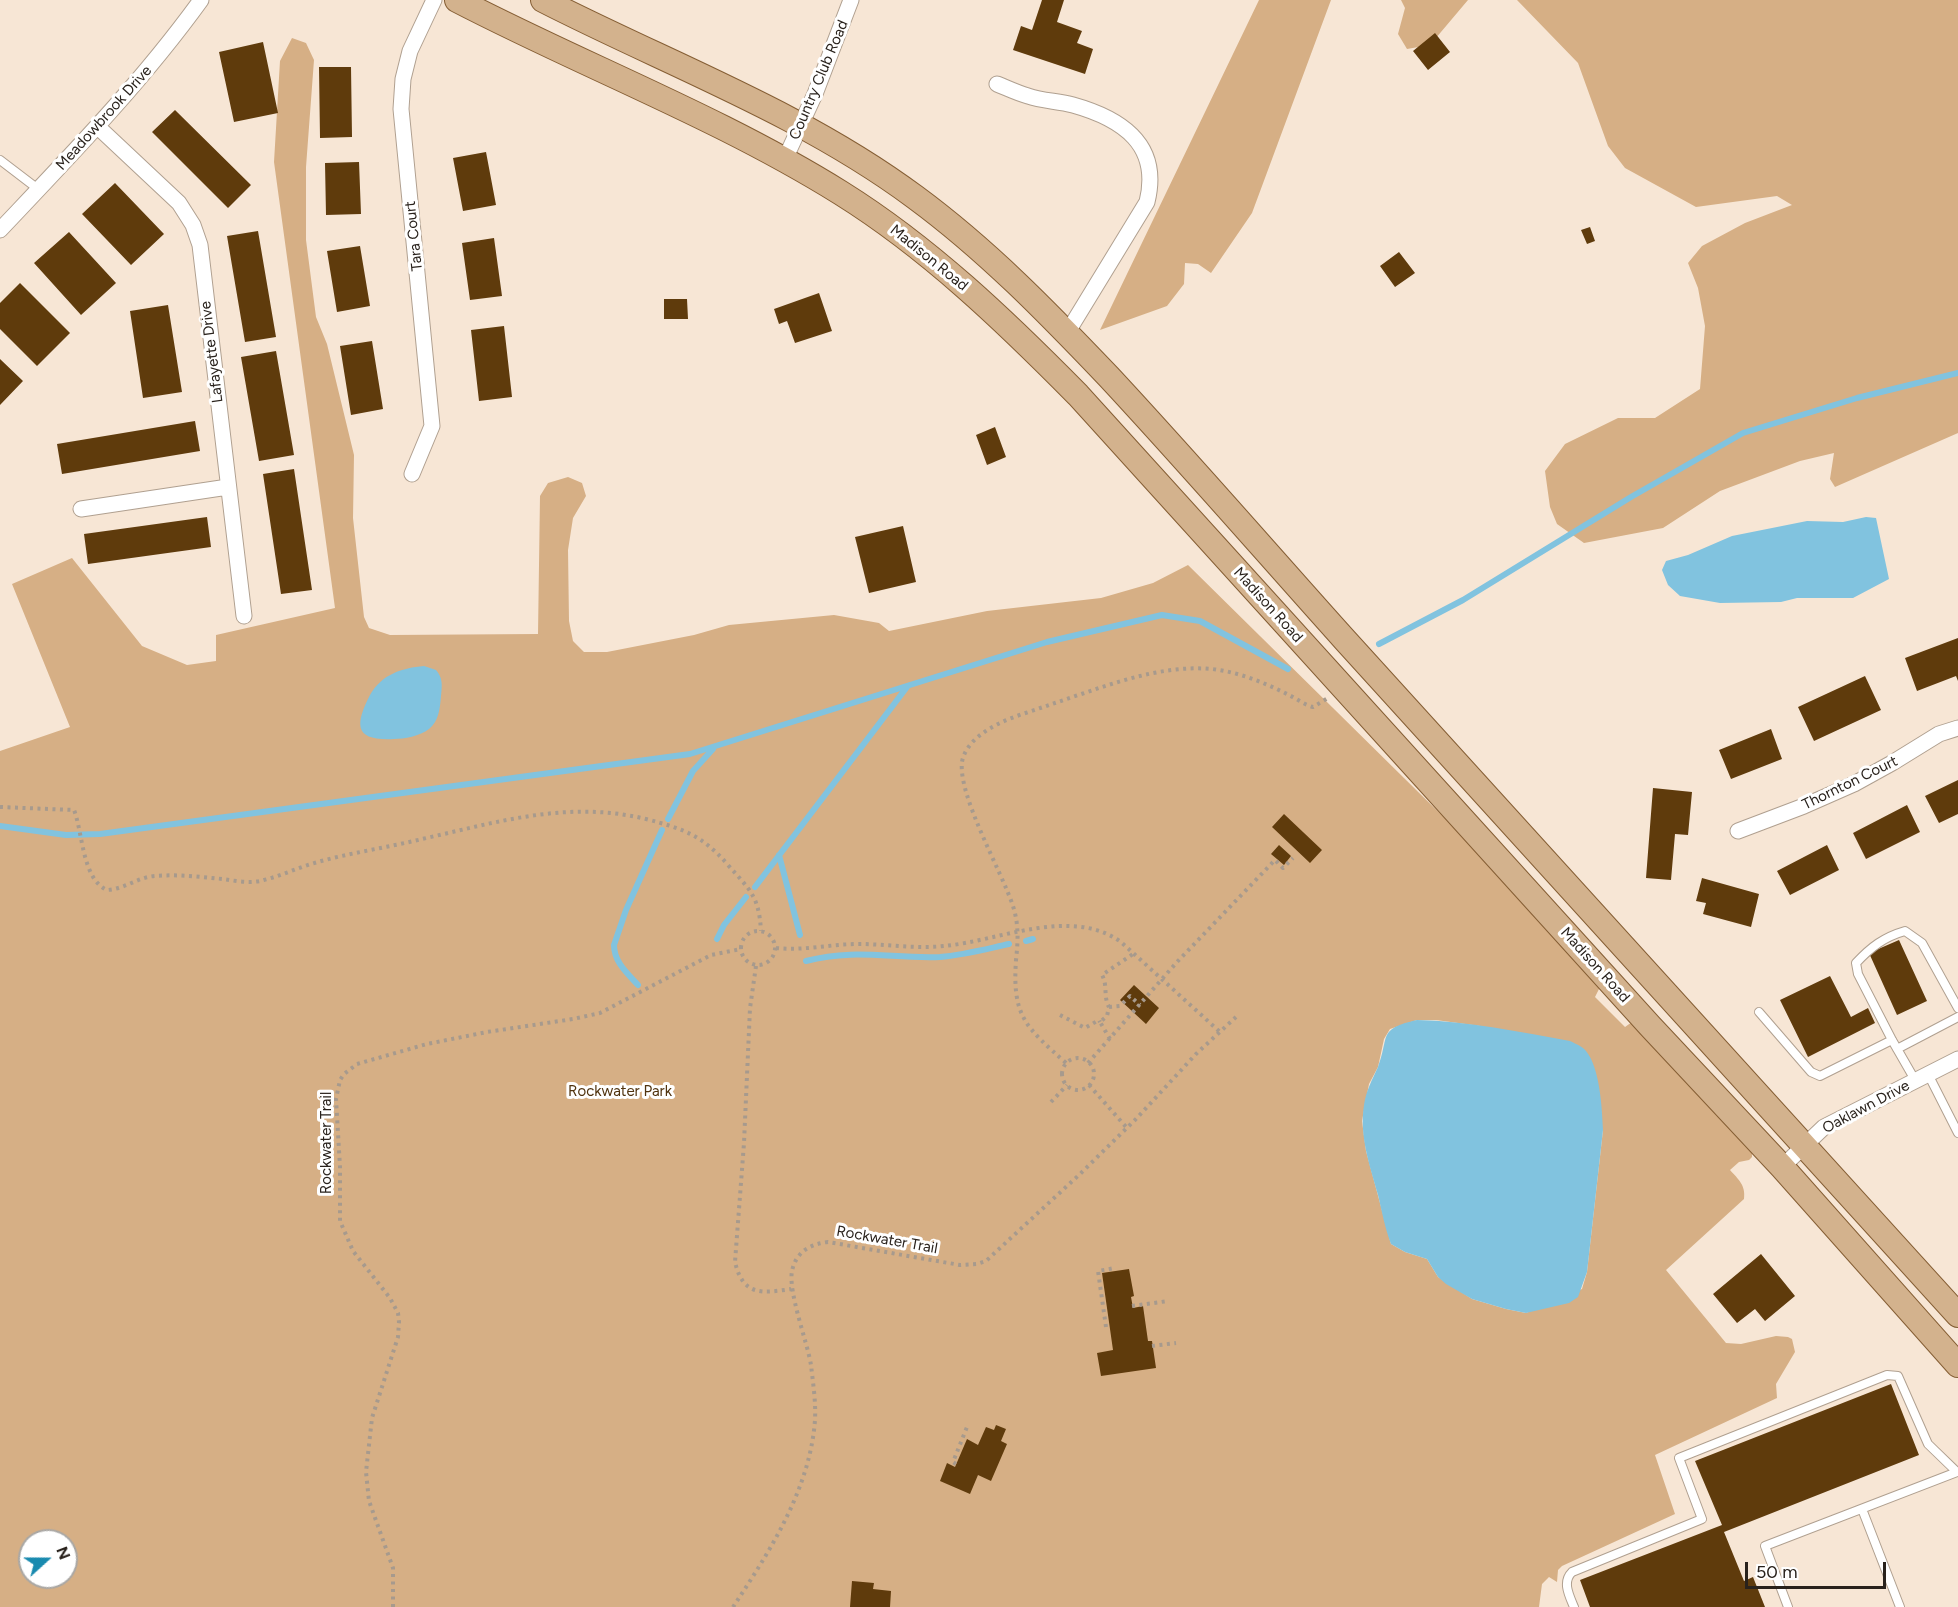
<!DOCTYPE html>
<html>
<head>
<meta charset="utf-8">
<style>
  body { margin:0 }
  #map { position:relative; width:1958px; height:1607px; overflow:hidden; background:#f7e6d5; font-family:Figtree,sans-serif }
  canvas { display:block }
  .north { position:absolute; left:18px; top:1529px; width:60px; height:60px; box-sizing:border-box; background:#fff; border:2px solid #a9a7a4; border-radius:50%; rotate:69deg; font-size:16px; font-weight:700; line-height:24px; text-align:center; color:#29221c }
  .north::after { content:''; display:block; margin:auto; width:21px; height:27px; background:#198aaf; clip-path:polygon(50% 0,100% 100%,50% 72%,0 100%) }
  .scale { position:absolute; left:1745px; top:1562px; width:141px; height:27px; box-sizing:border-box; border:3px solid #29221c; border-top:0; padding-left:8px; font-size:18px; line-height:21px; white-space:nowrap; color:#29221c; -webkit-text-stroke:4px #fff; paint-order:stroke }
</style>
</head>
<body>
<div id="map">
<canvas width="1958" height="1607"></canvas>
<div class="north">N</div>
<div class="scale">50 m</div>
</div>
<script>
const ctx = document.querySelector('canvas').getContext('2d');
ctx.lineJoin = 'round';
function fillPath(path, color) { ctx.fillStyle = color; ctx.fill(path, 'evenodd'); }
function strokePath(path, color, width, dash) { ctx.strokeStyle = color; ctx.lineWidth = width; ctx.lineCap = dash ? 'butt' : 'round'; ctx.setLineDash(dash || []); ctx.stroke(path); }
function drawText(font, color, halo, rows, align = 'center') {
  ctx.font = font + ' Figtree,sans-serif'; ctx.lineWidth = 6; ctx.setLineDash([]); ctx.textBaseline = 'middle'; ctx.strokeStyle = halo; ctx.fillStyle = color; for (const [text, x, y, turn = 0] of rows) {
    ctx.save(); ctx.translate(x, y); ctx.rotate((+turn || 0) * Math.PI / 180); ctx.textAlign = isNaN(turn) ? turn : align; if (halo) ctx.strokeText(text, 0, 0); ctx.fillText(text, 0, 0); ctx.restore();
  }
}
fillPath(new Path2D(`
  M1259,0H1331L1252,213L1211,273L1198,264L1185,263L1184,284L1167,306L1100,330Z
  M1401,0H1468L1430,45L1407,49L1398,34L1405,8Z
  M1517,0H1958V433L1835,487L1830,479L1834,453L1800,461L1720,491L1663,528L1584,543L1557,524L1550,507L1545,471L1565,444L1618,418H1655L1700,389L1705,326L1698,288L1688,263L1702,246L1745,223L1792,205L1777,196L1696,207L1625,168L1608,146L1578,63Z
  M292,38L306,43L314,60L306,167V240L316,317L327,344L354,455L353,518L364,617L369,628L390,635L538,634L540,496L548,483L568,477L582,483L586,496L573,518L568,550L569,621L573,641L584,652H607L694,635L729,625L834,615L879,623L889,631L987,611L1101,598L1153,583L1188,565L1476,849L1600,987L1595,997L1625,1027L1632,1022L1752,1151V1157L1749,1160L1739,1162L1730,1170C1738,1179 1746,1185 1744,1199L1666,1270L1726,1343L1741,1344L1776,1336L1788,1337L1792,1339L1795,1352L1776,1384L1777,1398L1655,1455L1675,1514L1562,1566L1558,1570L1557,1582L1549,1577L1542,1584L1539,1607H0V751L70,727L12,584L72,558L142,646L187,665L216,661V635L335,608L274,162L280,61ZM1417,1020H1436L1480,1026L1603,1130L1587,1272L1582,1289L1526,1313L1506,1309L1472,1299L1438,1277L1427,1259L1405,1252L1391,1244L1366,1151L1362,1121L1369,1084L1378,1067L1384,1039L1390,1029ZM30,1541H66V1577H30Z`), '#d6af85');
fillPath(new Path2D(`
  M1866,517L1876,518L1889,579L1853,598H1797L1781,602L1720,603L1680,596L1668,585L1662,570L1666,561L1688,555L1732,536L1807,521L1843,522Z
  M424,666L436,670C443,678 442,685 441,696C440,708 439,721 429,729C420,736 404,739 394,739C355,741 354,726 370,695C382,674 402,668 424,666Z
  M1417,1020C1468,1021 1520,1032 1570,1041C1576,1044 1582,1046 1586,1051C1600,1068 1602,1108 1603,1130L1587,1272L1578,1297L1569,1303L1526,1313L1506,1309L1472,1299L1446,1284L1438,1277L1427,1259L1405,1252L1391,1244C1385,1228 1382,1212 1378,1195C1370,1166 1359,1136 1364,1105C1366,1091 1372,1080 1378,1067C1390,1036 1377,1029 1417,1020Z`), '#81c3df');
strokePath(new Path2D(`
  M1379,644L1463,600L1631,497L1743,433L1857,398L1958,373
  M668,819L693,771L713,749
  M0,826L66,835L100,834L690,754L1047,642L1162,615L1200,621L1288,669
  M779,855L800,935
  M755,887L907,687
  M717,939L724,925L746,897
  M1026,941L1033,939
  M806,961C855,948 892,959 940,957C964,955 986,949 1009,944
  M638,985C627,973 614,962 614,945L626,910L662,830`), '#81c3df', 6);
fillPath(new Path2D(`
  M1042,0H1064L1057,22L1082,31L1077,43L1093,49L1085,74L1013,50L1021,26L1032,30Z
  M1435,33L1450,52L1428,70L1413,51Z
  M263,42L278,113L234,122L219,52Z
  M319,67H351L352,137L320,138Z
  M175,110L251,185L228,208L152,132Z
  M486,152L496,205L463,211L453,158Z
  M359,162L361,214L326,215L325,163Z
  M115,183L164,234L131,265L82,214Z
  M1590,227L1595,241L1587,244L1581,230Z
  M258,231L276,337L245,342L227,236Z
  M69,232L116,283L81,315L34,263Z
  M494,238L502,296L470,300L462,243Z
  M360,246L370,306L337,312L327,251Z
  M1399,252L1415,273L1395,287L1380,266Z
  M20,283L70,333L37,366L0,329V303Z
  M819,293L832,331L795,343L787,321L779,324L774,309Z
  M664,299H687L688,319H664Z
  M168,305L182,392L143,398L130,311Z
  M504,326L512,397L479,401L471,330Z
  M372,341L383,409L351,415L340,346Z
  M276,351L294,455L259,461L241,357Z
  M0,359L23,381L0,405Z
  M195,421L200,451L62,474L57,444Z
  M995,427L1006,457L987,465L976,435Z
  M294,469L312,590L281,594L263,474Z
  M207,517L211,547L88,564L84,534Z
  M903,526L916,582L869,593L855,537Z
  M1958,638V681L1956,676L1917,691L1905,658Z
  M1865,676L1881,710L1814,741L1798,707Z
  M1771,729L1782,759L1731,779L1719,750Z
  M1958,780V814L1939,823L1925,796Z
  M1653,788L1692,792L1688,835L1675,834L1671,880L1646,878Z
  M1907,805L1920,832L1866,859L1853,833Z
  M1284,814L1322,850L1310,863L1272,827Z
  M1279,845L1291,856L1284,865L1271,854Z
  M1827,845L1839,870L1790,895L1777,871Z
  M1702,878L1759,894L1751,927L1703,914L1706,903L1696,901Z
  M1899,940L1927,1001L1897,1015L1869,953Z
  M1830,976L1851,1017L1868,1008L1875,1023L1808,1057L1780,1000Z
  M1134,985L1159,1008L1146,1024L1120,1000Z
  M1761,1254L1795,1296L1765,1321L1755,1309L1737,1323L1713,1294Z
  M1129,1269L1134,1296L1131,1297L1133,1308L1143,1306L1148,1341H1152L1156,1368L1101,1376L1097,1353L1113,1350L1102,1273Z
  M1891,1384L1919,1455L1724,1532L1744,1581L1753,1577L1765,1607H1590L1580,1580L1722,1525L1695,1461Z
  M996,1425L1006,1429L1001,1441L1007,1444L991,1481L978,1475L970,1494L940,1481L947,1463L955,1467L967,1439L978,1445L986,1427L994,1430Z
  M852,1581L874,1583L873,1589L891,1591L890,1607H850Z`), '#5f3b0c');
const lane = new Path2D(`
  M0,160L38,189
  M1759,1012L1811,1072L1820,1076L1892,1040
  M1897,1049L1958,1017
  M1928,1074L1958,1133
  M1915,1080L1892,1040L1858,974L1856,963C1871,947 1884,937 1905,931L1922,943L1958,1008
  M1862,1509L1900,1607
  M1574,1607C1569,1595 1562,1582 1572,1572L1702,1519L1679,1458L1887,1375L1898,1376L1928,1444L1957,1472L1765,1546L1788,1607`);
const street = new Path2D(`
  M997,84C1007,88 1017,93 1028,96C1042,101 1058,101 1073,105C1123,119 1161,145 1147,202L1067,333
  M98,127L179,203L193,225L200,245L244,616
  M785,159L815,94L851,0
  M0,230C70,156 141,83 201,0
  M412,474L432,426L401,109L403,79L410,51L434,0
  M81,509L228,487
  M1738,831L1804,806L1854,784L1892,763L1939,734L1958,728
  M1782,1167L1824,1127L1958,1059`);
const primary = new Path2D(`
  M457,0C584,66 719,117 841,193C929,248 1005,321 1078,395L1650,1026L1782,1167L1958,1365
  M543,0C668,64 802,113 915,197C987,250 1048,313 1109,377C1189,463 1266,552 1345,640C1548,866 1755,1089 1958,1315`);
strokePath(lane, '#b0a090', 10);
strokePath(street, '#b0a090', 17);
strokePath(primary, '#855e34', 26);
strokePath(new Path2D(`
  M0,807L74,810C83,833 82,879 107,890C125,889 138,877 155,876C178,874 201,877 223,879C236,881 251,884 264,880C280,876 295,869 311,864C347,853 386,848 422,839C498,822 568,800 646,819C684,829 702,835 728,865C750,890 759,896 761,931
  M741 948a17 17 0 1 1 34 0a17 17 0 1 1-34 0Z
  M776,948C804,951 830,944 858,944C886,944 915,949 944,946C999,941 1071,906 1121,942L1220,1032
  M756,966L750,1008L744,1143L735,1262C743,1297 763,1293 791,1289
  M1109,1007L1120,1006L1130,996L1140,1005
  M1060,1015L1085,1028L1099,1020L1100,1022
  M1110,1039L1100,1022L1107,1016L1109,1007C1103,996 1108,986 1102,975L1133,954
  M1062 1074a16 16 0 1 1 32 0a16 16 0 1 1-32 0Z
  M1066,1063C1026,1027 1012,1017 1016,960C1018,941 1019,925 1013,906C1001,870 958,796 962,762C964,750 973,740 983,733C1002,719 1027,713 1049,705C1101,688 1157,664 1212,669C1239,672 1265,683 1289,695C1297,699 1305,705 1313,707L1328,698
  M1088,1063L1177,962L1275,860L1283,868L1293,858
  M1089,1085L1127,1128
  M1051,1102L1067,1085
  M1132,1306L1168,1301
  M1106,1327L1098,1271L1115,1268
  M1152,1346L1176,1343
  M956,1464L953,1462L967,1427
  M393,1607V1568L369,1501L366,1472L372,1418L398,1337L399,1322L398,1313L390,1298L353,1251L340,1221V1167L336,1099L340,1080L344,1074L357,1064L427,1044L487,1032L573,1019L600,1013L711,955L741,949
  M733,1607C770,1551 810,1489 815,1420C816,1402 813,1383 811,1365C807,1341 788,1292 792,1271C796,1252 810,1244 828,1242L960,1265L977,1264L986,1261L1080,1174L1135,1120L1196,1054L1236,1017`), '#a79a8d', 4, [3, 4.5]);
strokePath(lane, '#fff', 8);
strokePath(street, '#fff', 15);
strokePath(primary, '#d3b28d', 24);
drawText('15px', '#29221c', '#fff', [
  ["Country Club Road",819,80,-67],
  ["Meadowbrook Drive",104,118,-48],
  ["Tara Court",414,236,-96],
  ["Madison Road",929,258,39],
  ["Lafayette Drive",212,352,-97],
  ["Madison Road",1268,605,48],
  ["Thornton Court",1850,783,-26],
  ["Madison Road",1595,965,48],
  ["Oaklawn Drive",1866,1107,-28],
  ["Rockwater Trail",327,1143,-90],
  ["Rockwater Trail",887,1240,10]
]);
drawText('15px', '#50330f', '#fff', [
  ["Rockwater Park",620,1092]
]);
</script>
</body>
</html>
